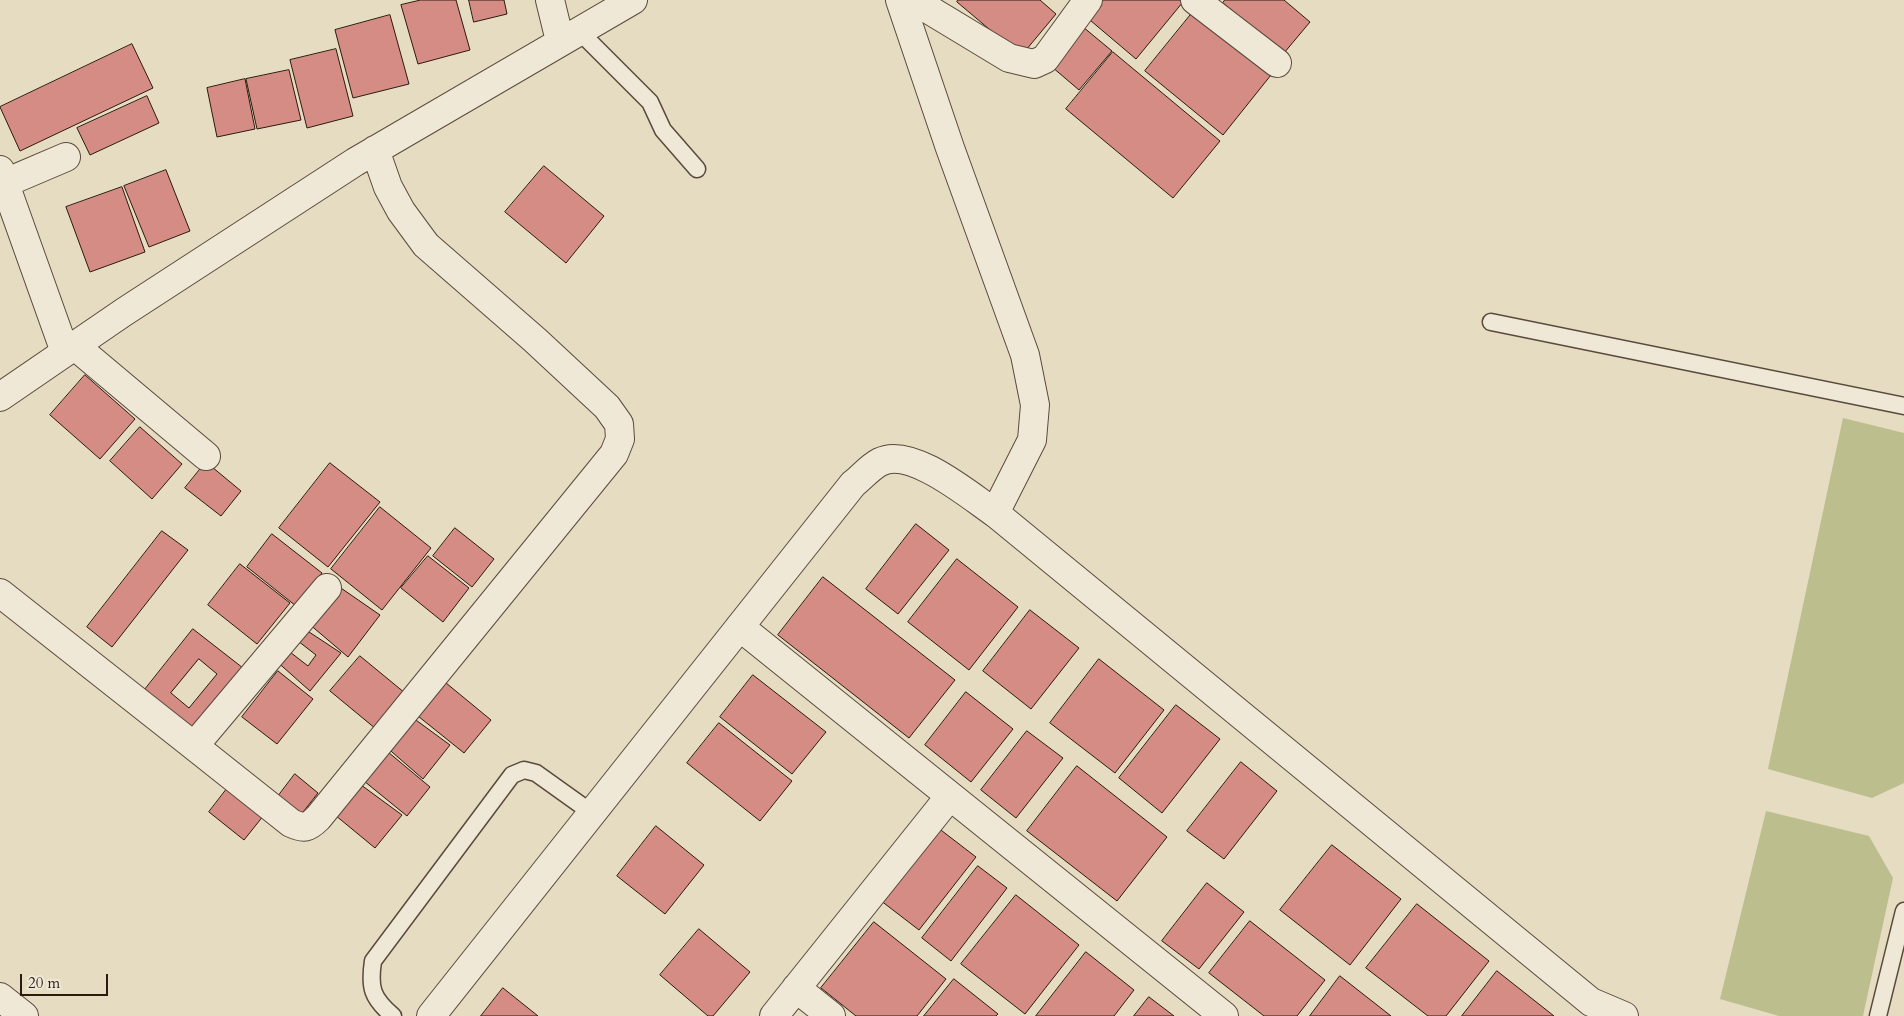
<!DOCTYPE html>
<html>
<head>
<meta charset="utf-8">
<style>
  body { margin:0 }
  #map { position:relative; width:1904px; height:1016px; overflow:hidden; background:#e6dcc2; font-family:Cardo,serif }
  canvas { display:block }
  .scale { position:absolute; left:20px; top:974px; width:88px; height:22px; box-sizing:border-box; border:2px solid #2c190f; border-top:0; padding-left:6px; font-size:15px; line-height:18px; white-space:nowrap; color:#2c190f; -webkit-text-stroke:4px #efe8d7; paint-order:stroke }
</style>
</head>
<body>
<div id="map">
<canvas width="1904" height="1016"></canvas>
<div class="scale">20 m</div>
</div>
<script>
const ctx = document.querySelector('canvas').getContext('2d');
ctx.lineJoin = 'round';
function fillPath(path, color) { ctx.fillStyle = color; ctx.fill(path, 'evenodd'); }
function strokePath(path, color, width, dash) { ctx.strokeStyle = color; ctx.lineWidth = width; ctx.lineCap = dash ? 'butt' : 'round'; ctx.setLineDash(dash || []); ctx.stroke(path); }
fillPath(new Path2D(`
  M1843,418L1904,433V783L1872,798L1768,769Z
  M1766,811L1869,836L1893,878L1863,1016H1779L1720,999Z`), '#bcbe8e');
const building = new Path2D(`
  M421,0H456L470,50L418,64L401,5Z
  M469,0H504L507,14L474,22Z
  M958,0H1040L1056,14L1021,56L957,2Z
  M1097,0H1180L1183,2L1136,59L1084,15Z
  M1225,0H1284L1310,22L1284,53L1223,3Z
  M1197,7L1275,70L1223,135L1145,71Z
  M390,15L409,84L353,98L335,30Z
  M1077,22L1112,51L1079,90L1045,61Z
  M132,44L153,88L20,151L0,107Z
  M336,49L353,116L307,128L290,60Z
  M1113,52L1220,141L1173,198L1066,109Z
  M289,70L301,120L257,129L246,79Z
  M245,79L255,129L217,137L207,88Z
  M147,96L159,123L90,155L77,128Z
  M544,166L604,216L566,263L505,212Z
  M166,170L190,231L149,247L124,186Z
  M122,187L145,252L90,272L66,207Z
  M85,375L135,419L100,459L50,415Z
  M140,427L182,464L152,499L110,461Z
  M206,462L241,491L221,516L185,488Z
  M330,463L380,502L328,567L279,528Z
  M380,507L431,548L382,610L331,569Z
  M916,524L949,550L898,614L866,589Z
  M455,528L494,559L472,587L433,556Z
  M162,531L188,550L112,647L87,627Z
  M272,534L322,573L296,606L247,567Z
  M428,556L469,588L443,622L401,588Z
  M957,559L1018,607L969,670L908,622Z
  M240,564L290,603L257,644L208,605Z
  M823,577L955,680L909,738L778,635Z
  M338,586L380,615L348,657L308,623Z
  M1030,610L1079,648L1031,709L983,671Z
  M303,628L341,653L310,691L274,659ZM298,641L316,655L308,666L290,652Z
  M193,629L243,668L189,736L139,697ZM199,659L217,674L189,708L171,693Z
  M360,656L405,693L376,729L330,691Z
  M1099,659L1164,710L1115,773L1050,723Z
  M278,671L313,699L277,744L242,717Z
  M753,675L826,732L792,774L720,717Z
  M440,678L491,720L464,753L413,712Z
  M966,692L1013,729L971,782L925,745Z
  M1176,705L1220,739L1162,813L1119,778Z
  M409,715L450,745L423,779L384,745Z
  M719,723L792,781L760,821L687,763Z
  M1027,731L1063,758L1016,818L981,790Z
  M388,752L430,787L407,816L364,781Z
  M1241,762L1277,791L1224,859L1187,831Z
  M1077,766L1167,837L1117,901L1027,831Z
  M295,774L318,793L296,821L273,803Z
  M233,781L268,810L244,840L209,812Z
  M357,782L402,815L375,848L335,815Z
  M933,824L976,857L919,930L876,897Z
  M656,826L704,865L665,914L617,876Z
  M1332,845L1401,899L1350,965L1280,910Z
  M978,866L1007,888L951,961L922,938Z
  M1207,883L1244,912L1199,969L1162,941Z
  M1016,895L1079,945L1025,1014L961,964Z
  M1417,904L1489,961L1446,1016H1428L1366,968Z
  M1250,921L1325,980L1297,1016H1264L1209,973Z
  M874,922L946,979L917,1016H856L821,988Z
  M699,929L750,972L713,1016H708L660,975Z
  M1086,952L1134,990L1114,1016H1036Z
  M1497,971L1554,1016H1462Z
  M1340,976L1391,1016H1310Z
  M954,979L998,1014L996,1016H924Z
  M503,988L538,1016H481Z
  M1149,997L1174,1016H1134Z`);
fillPath(building, '#d58c84');
strokePath(building, '#2c190f', 1);
const service = new Path2D(`
  M579,31L650,102L663,130L697,169
  M1491,322L1904,406
  M393,1016C372,998 369,988 373,961L512,775L524,770L536,773L592,813
  M1878,1016L1904,911`);
const minor = new Path2D(`
  M550,0L560,41
  M900,0L950,148L1025,355L1035,405L1032,440L995,513
  M913,0L1009,58L1034,64L1045,59L1088,0
  M1195,0L1277,63
  M0,170L65,352
  M5,183L66,157
  M75,346L206,456
  M0,397L124,312L355,162L633,0
  M327,588L194,746L291,823C304,829 308,828 318,818L614,454L620,439L619,424L607,407L535,340L426,245L401,211L388,187L375,150
  M0,593L194,746
  M740,627L1224,1016
  M796,988L831,1016
  M774,1016L950,796`);
const tertiary = new Path2D(`
  M0,997L24,1016
  M431,1016L853,484C861,478 870,467 880,462C911,446 970,496 995,513L1591,1002L1624,1016`);
strokePath(service, '#5a4a3c', 19);
strokePath(minor, '#5a4a3c', 30);
strokePath(tertiary, '#5a4a3c', 30);
strokePath(service, '#efe8d7', 16);
strokePath(minor, '#efe8d7', 28);
strokePath(tertiary, '#efe8d7', 28);
</script>
</body>
</html>
